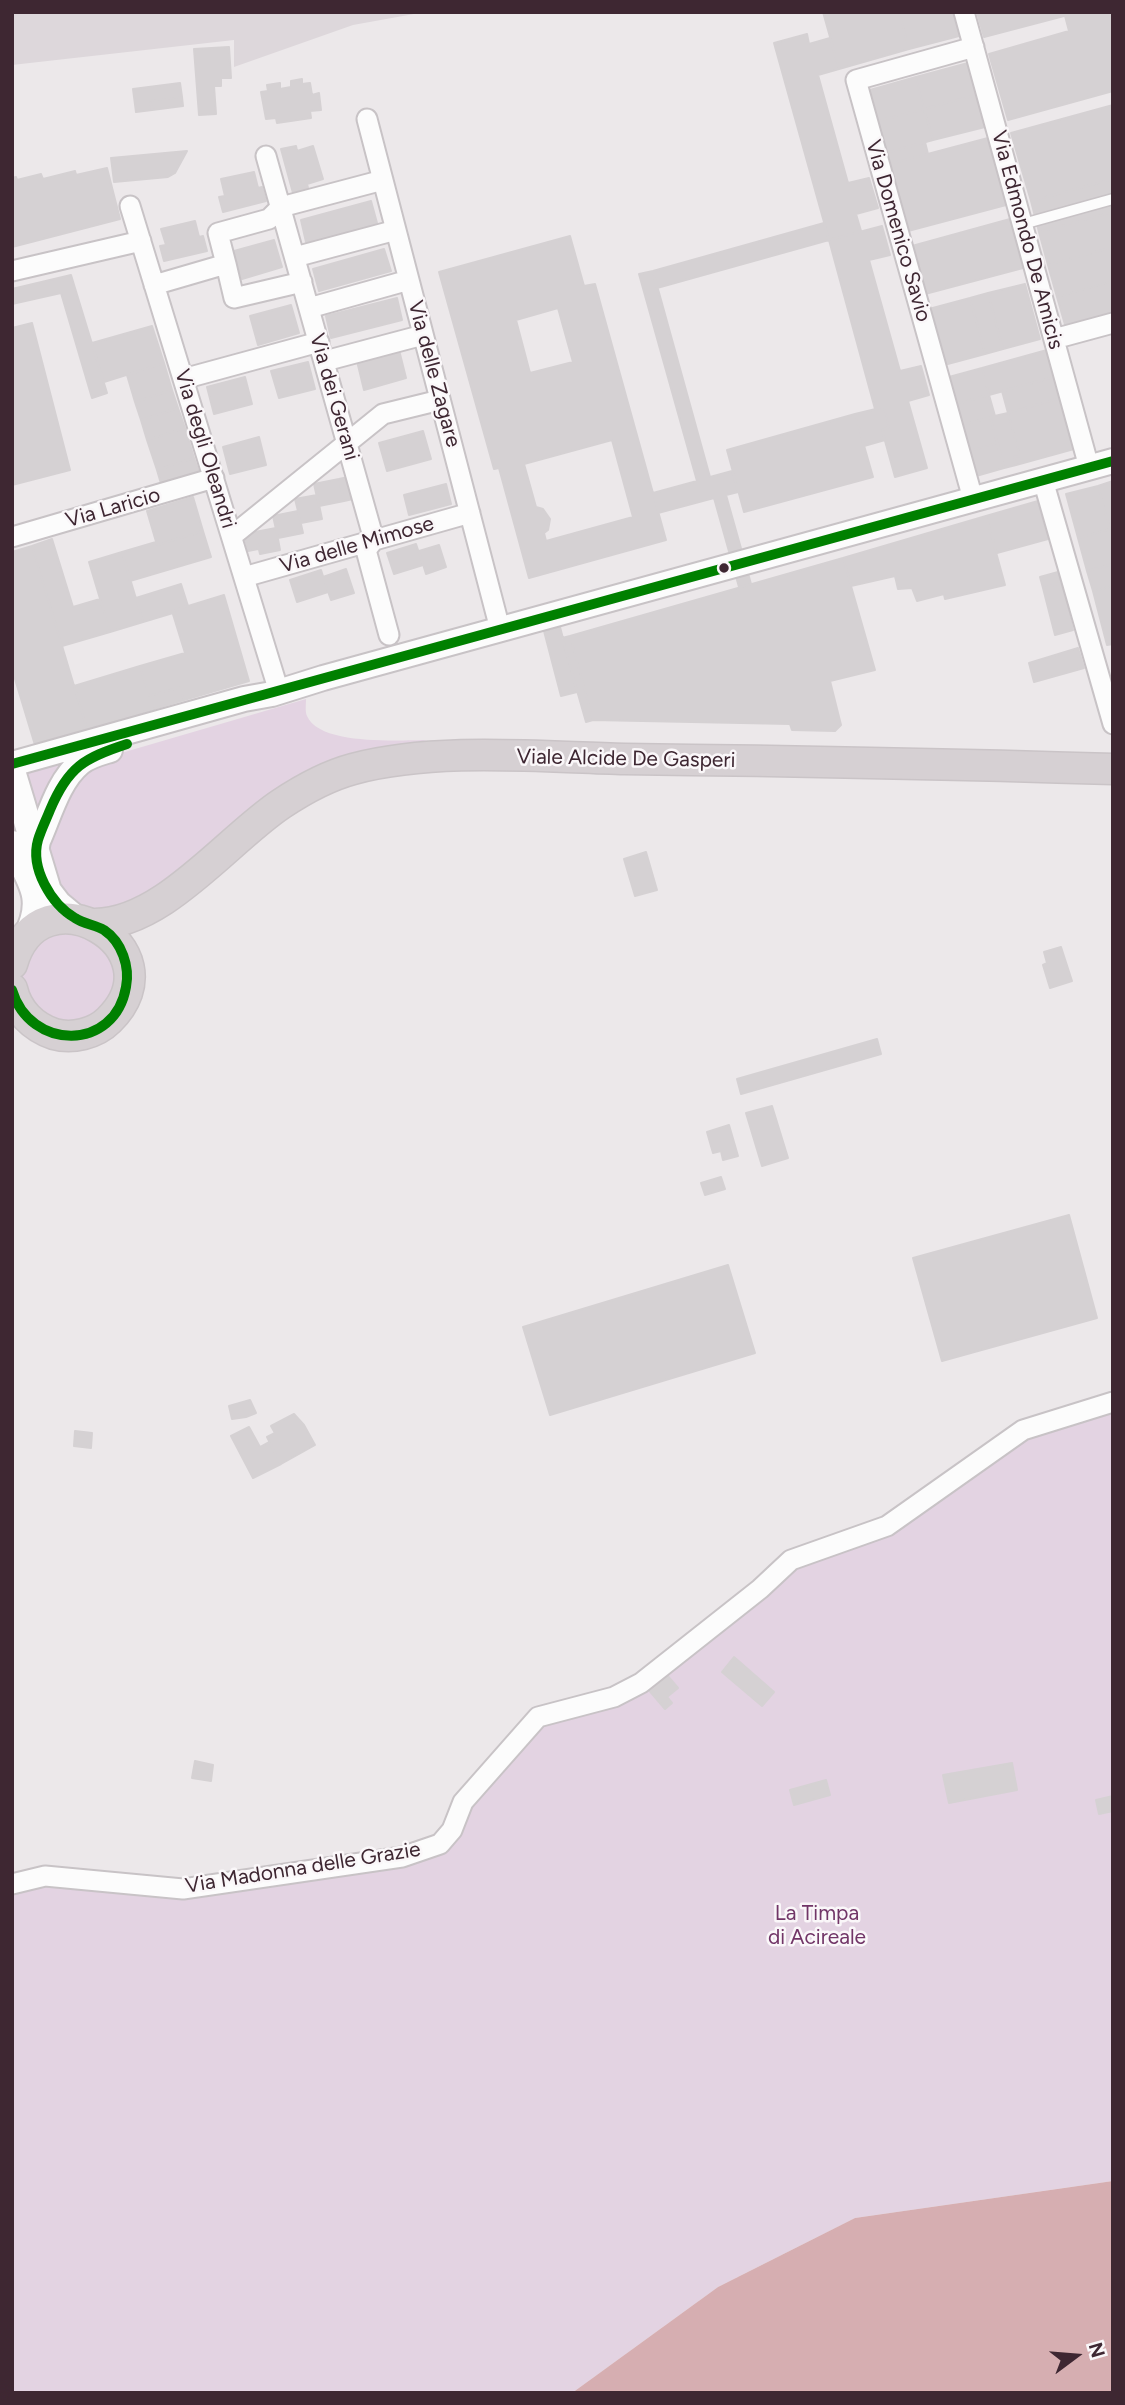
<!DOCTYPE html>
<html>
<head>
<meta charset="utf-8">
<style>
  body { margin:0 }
  #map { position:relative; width:1125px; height:2405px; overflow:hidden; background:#ece8ea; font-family:Figtree,sans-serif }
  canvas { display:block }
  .frame { position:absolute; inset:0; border:14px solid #3e2732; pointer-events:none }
  .north { position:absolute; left:1041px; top:2321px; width:70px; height:70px; -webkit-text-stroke:5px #faf7f9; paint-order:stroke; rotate:74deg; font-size:19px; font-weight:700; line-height:28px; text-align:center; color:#3e2732 }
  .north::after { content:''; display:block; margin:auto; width:24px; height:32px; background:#3e2732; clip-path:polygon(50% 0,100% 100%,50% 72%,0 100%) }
</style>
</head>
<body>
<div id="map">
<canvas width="1125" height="2405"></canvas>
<div class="frame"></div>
<div class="north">N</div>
</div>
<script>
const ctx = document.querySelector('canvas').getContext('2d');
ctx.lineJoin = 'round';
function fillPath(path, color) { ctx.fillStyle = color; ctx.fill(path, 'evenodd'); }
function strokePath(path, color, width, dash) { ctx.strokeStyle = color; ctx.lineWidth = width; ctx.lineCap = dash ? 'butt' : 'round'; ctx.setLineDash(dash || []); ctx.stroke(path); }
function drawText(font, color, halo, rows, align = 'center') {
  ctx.font = font + ' Figtree,sans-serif'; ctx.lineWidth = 5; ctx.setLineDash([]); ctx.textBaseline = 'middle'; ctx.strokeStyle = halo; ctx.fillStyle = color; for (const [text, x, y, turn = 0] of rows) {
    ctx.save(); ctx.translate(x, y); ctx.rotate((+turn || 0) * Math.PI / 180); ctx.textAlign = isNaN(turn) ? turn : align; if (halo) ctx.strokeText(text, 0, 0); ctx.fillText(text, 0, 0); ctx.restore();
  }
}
fillPath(new Path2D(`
  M12,12H425L353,25L234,67V40L12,65Z`), '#ddd7db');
fillPath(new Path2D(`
  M306,699C306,704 305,712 307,716C320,746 400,740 428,740L381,749L131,911H88L70,901L55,882L46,846L79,776L111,756Z
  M69,758L36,825L19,773Z
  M60,930L93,936L115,961L116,993L85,1026L40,1020C28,997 8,972 30,948C37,940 51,935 60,930Z
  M1113,1406V2181L855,2218L718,2287L572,2393H12V1894L47,1886L186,1897L457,1835L480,1794L544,1725L620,1705L794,1565L880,1535L1025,1438Z`), '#e3d3e2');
fillPath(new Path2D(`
  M1113,2181V2393H572L718,2287L855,2218Z`), '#d6aeb1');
const building = new Path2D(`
  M823,12H899L909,49L839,69Z
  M899,12H953L959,36L909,49Z
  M977,12H1064V16L984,37Z
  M1064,12H1113V91L1008,120L989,54L1069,31Z
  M807,34L809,44L830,38L839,69L818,75L848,183L869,178L878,208L856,214L861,231L829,240L774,43Z
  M229,47L231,78H221V86H214L216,114L199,115L194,49Z
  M968,63L976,95L924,109L916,77Z
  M916,77L924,109L878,121L870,90Z
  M302,79V84L310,83L312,95L319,93L321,110L310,111L311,118L277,123L276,118L266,119L261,92L268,91L267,85L280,83V89L291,87V81Z
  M180,83L182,97L150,101L152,110L136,112L133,89Z
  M976,95L985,127L933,140L924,109Z
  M182,97L183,106L152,110L150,101Z
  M1113,105V179L1031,201L1011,133Z
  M924,109L933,140L886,153L878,121Z
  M988,138L1006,205L908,231L890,164Z
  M925,142L928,154L890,164L886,153Z
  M296,146L297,151L313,146L323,179L307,184L308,188L293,193L281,149Z
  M187,151L175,173L168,177L114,182L111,158Z
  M107,168L120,219L12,247V178L16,177L17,180L41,174L43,179L75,171L76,175Z
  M254,172L258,188L262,187L266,201L223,212L219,197L225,196L221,179Z
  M1113,179V212L1039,232L1031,201Z
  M371,201L377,223L306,242L301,220Z
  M1113,212V247L1048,265L1039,232Z
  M1010,219L1023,268L925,294L912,246Z
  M195,221L199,237L203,236L207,251L164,261L160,246L166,245L161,229Z
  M824,223L829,240L657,288L653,271Z
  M882,226L890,255L869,260L900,371L921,366L929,395L908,401L927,468L895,477L882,430L889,427L884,407L875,409L829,240Z
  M570,236L584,286L595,284L666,540L529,578L499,468L494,469L439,272ZM558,308L573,362L530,373L516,320ZM612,440L633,517L546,541L544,533L548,530L550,519L543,509L536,507L524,464Z
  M274,240L282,267L242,279L234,251Z
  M1113,247V281L1057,297L1048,265Z
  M384,249L391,271L319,291L313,269Z
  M653,271L710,477L732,471L738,492L726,495L751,584L739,587L714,498L658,513L653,493L697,481L639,274Z
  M71,275L107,393L92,398L61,293L12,304V289Z
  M1113,281V315L1066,328L1057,297Z
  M1025,284L1040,339L1003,349L988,293Z
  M988,293L1003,349L985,354L970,298Z
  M397,298L402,320L331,338L326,316Z
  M970,298L985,354L944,365L929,309Z
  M291,305L299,333L258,345L250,316Z
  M32,323L70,470L12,485V328Z
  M152,326L164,363L104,382L92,343Z
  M399,350L406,378L364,390L357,361Z
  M1047,350L1054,377L989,395L982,368Z
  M308,362L315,389L279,398L271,371Z
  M164,363L172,390L135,402L127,375Z
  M982,368L989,395L956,404L949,377Z
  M245,377L252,404L214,414L207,387Z
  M1054,377L1060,398L1008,413L1002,391Z
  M172,390L178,408L141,420L135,402Z
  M989,395L995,416L962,425L956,404Z
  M1060,398L1074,449L1016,465L1014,457L1020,456L1008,413Z
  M884,407L889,427L882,430L885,440L864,446L855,414Z
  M178,408L185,428L147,440L141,420Z
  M1008,413L1020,456L1014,457L1016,465L1004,468L990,417Z
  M855,414L873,477L744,512L727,450Z
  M990,417L998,443L969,451L962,425Z
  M185,428L194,458L157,470L147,440Z
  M423,431L431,459L387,471L379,443Z
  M259,437L266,465L230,474L223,447Z
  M998,443L1004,468L976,476L969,451Z
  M194,458L200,475L162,487L157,470Z
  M348,477L353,499L344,501L339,479Z
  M339,479L344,501L319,506L314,484Z
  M1113,481V528L1110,529L1098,486Z
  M446,484L451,504L409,515L404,495Z
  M1098,486L1110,529L1078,538L1066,494Z
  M317,495L322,519L301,523L295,499Z
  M193,497L203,531L157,545L147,511Z
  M1038,501L1048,539L997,553L986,516Z
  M298,511L303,533L278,538L273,516Z
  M986,516L1005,585L945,599L944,594L917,601L912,588L898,589L895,576L851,586L843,558Z
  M276,528L280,550L260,554L255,532Z
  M1113,528V564L1087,571L1078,538Z
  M203,531L211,557L130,581L122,552L156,542L157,545Z
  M255,532L258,549L248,551L244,534Z
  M52,539L73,607L100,599L110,632L62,646L32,546Z
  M416,544L423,565L394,574L387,553Z
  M439,545L446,567L426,574L419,551Z
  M32,546L87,729L35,745L12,669V552Z
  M122,552L143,622L110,632L89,562Z
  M843,558L875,670L830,681L841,725L835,731L792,730L790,724L593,720L570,636Z
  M1113,564V586L1093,591L1087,571Z
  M346,569L354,593L331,600L323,577Z
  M321,570L328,592L297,602L290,580Z
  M1058,572L1061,583L1043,588L1040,577Z
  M1061,583L1073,630L1055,635L1043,588Z
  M181,584L188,606L172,611L173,613L143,622L136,598Z
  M1113,586V644L1107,645L1093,591Z
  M224,595L249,681L184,700L180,687L149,696L140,666L185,653L172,611Z
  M560,627L577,692L561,696L544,631Z
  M570,636L593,720L586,722L562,638Z
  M1078,648L1084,668L1034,682L1029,663Z
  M140,666L149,696L180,687L184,700L87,729L74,686Z
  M646,852L657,890L635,896L624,859Z
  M1061,947L1072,981L1050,988L1043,965L1047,963L1044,952Z
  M877,1039L881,1054L741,1094L737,1079Z
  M772,1106L788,1158L762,1166L746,1113Z
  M729,1125L738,1156L723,1160L721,1151L713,1153L707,1132Z
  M721,1177L725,1189L705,1195L701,1183Z
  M1069,1215L1097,1318L942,1361L913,1258Z
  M728,1265L755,1353L550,1415L523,1327Z
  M250,1400L256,1413L246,1417L232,1419L229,1406Z
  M294,1414L304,1425L315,1445L281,1464L267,1437L275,1433L271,1426Z
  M249,1427L260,1447L269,1442L281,1464L253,1478L231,1436Z
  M75,1431L92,1433L91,1448L74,1446Z
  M734,1657L774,1692L762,1706L722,1672Z
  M666,1674L678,1688L667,1697L672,1703L665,1709L648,1689Z
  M195,1761L213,1765L211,1781L192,1778Z
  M1012,1763L1017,1790L949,1803L943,1775Z
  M826,1780L830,1795L794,1805L790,1790Z
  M1113,1796V1811L1099,1814L1096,1800Z`);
fillPath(building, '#d5d1d3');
strokePath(building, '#d5d1d3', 2);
const service = new Path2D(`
  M1023,224L1113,199`);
const minor = new Path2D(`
  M964,12L1089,467
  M367,119L500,629
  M266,156L374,540L366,550L389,635
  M130,206L279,692
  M295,257L396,230
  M226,264L234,298L302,282
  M12,271L141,241
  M154,285L226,264L218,233L269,219L281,207L383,180
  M309,308L409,280
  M1054,339L1113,323
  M325,361L423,335
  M183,379L319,342
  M1043,480L1113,724
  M973,499L856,80L974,47
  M232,536L383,414L440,400
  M12,537L214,478
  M244,577L470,513
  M12,1884L45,1876L183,1889L402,1857L440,1844L452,1830L463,1802L538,1717L614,1697L641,1683L760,1589L791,1560L887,1526L1023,1430L1113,1402`);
const tertiary = new Path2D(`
  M12,764L244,699L272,694L323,678L1113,461
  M36,851L38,841C49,817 58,781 80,763C88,756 100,753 110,750`);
const secondary = new Path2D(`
  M12,771L48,891L58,904L76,919
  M12,844C29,880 47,896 27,936`);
const primary = new Path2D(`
  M95,924C163,924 227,840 281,804C302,790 327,776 353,769C436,747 539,757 625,759C788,761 950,764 1113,769
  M12,964C40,865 182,948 109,1020C95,1034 72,1039 54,1034C33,1027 17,1011 12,989`);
strokePath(service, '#c8c3c6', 13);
strokePath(minor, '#c8c3c6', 23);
strokePath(tertiary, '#c8c3c6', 28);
strokePath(secondary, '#cac5c8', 30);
strokePath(primary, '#cac4c7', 33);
strokePath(service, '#fcfcfc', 10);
strokePath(minor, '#fcfcfc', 19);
strokePath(tertiary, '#fcfcfc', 24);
strokePath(secondary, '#fcfcfc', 26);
strokePath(primary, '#d6d0d3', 30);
strokePath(new Path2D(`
  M12,764L1113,461
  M12,990C30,1051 115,1052 126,987C130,967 122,942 104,930C95,925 84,924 75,918C51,904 30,868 38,840C41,830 46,820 50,810C68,767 84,758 127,744`), '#008000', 10);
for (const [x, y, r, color] of [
  [724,568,6,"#3e2732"]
]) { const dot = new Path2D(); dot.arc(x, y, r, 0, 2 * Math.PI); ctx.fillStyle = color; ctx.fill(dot); strokePath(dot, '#faf7f9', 2.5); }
drawText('21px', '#3e2732', '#faf7f9', [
  ["Via Domenico Savio",898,231,74],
  ["Via Edmondo De Amicis",1027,240,75],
  ["Via delle Zagare",434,374,75],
  ["Via dei Gerani",334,397,74],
  ["Via degli Oleandri",205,449,73],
  ["Via Laricio",113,508,-16],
  ["Via delle Mimose",357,545,-16],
  ["Viale Alcide De Gasperi",626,759,1],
  ["Via Madonna delle Grazie",303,1868,-9]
]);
drawText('21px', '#713567', '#faf7f9', [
  ["La Timpa",817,1914],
  ["di Acireale",817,1938]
]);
</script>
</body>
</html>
